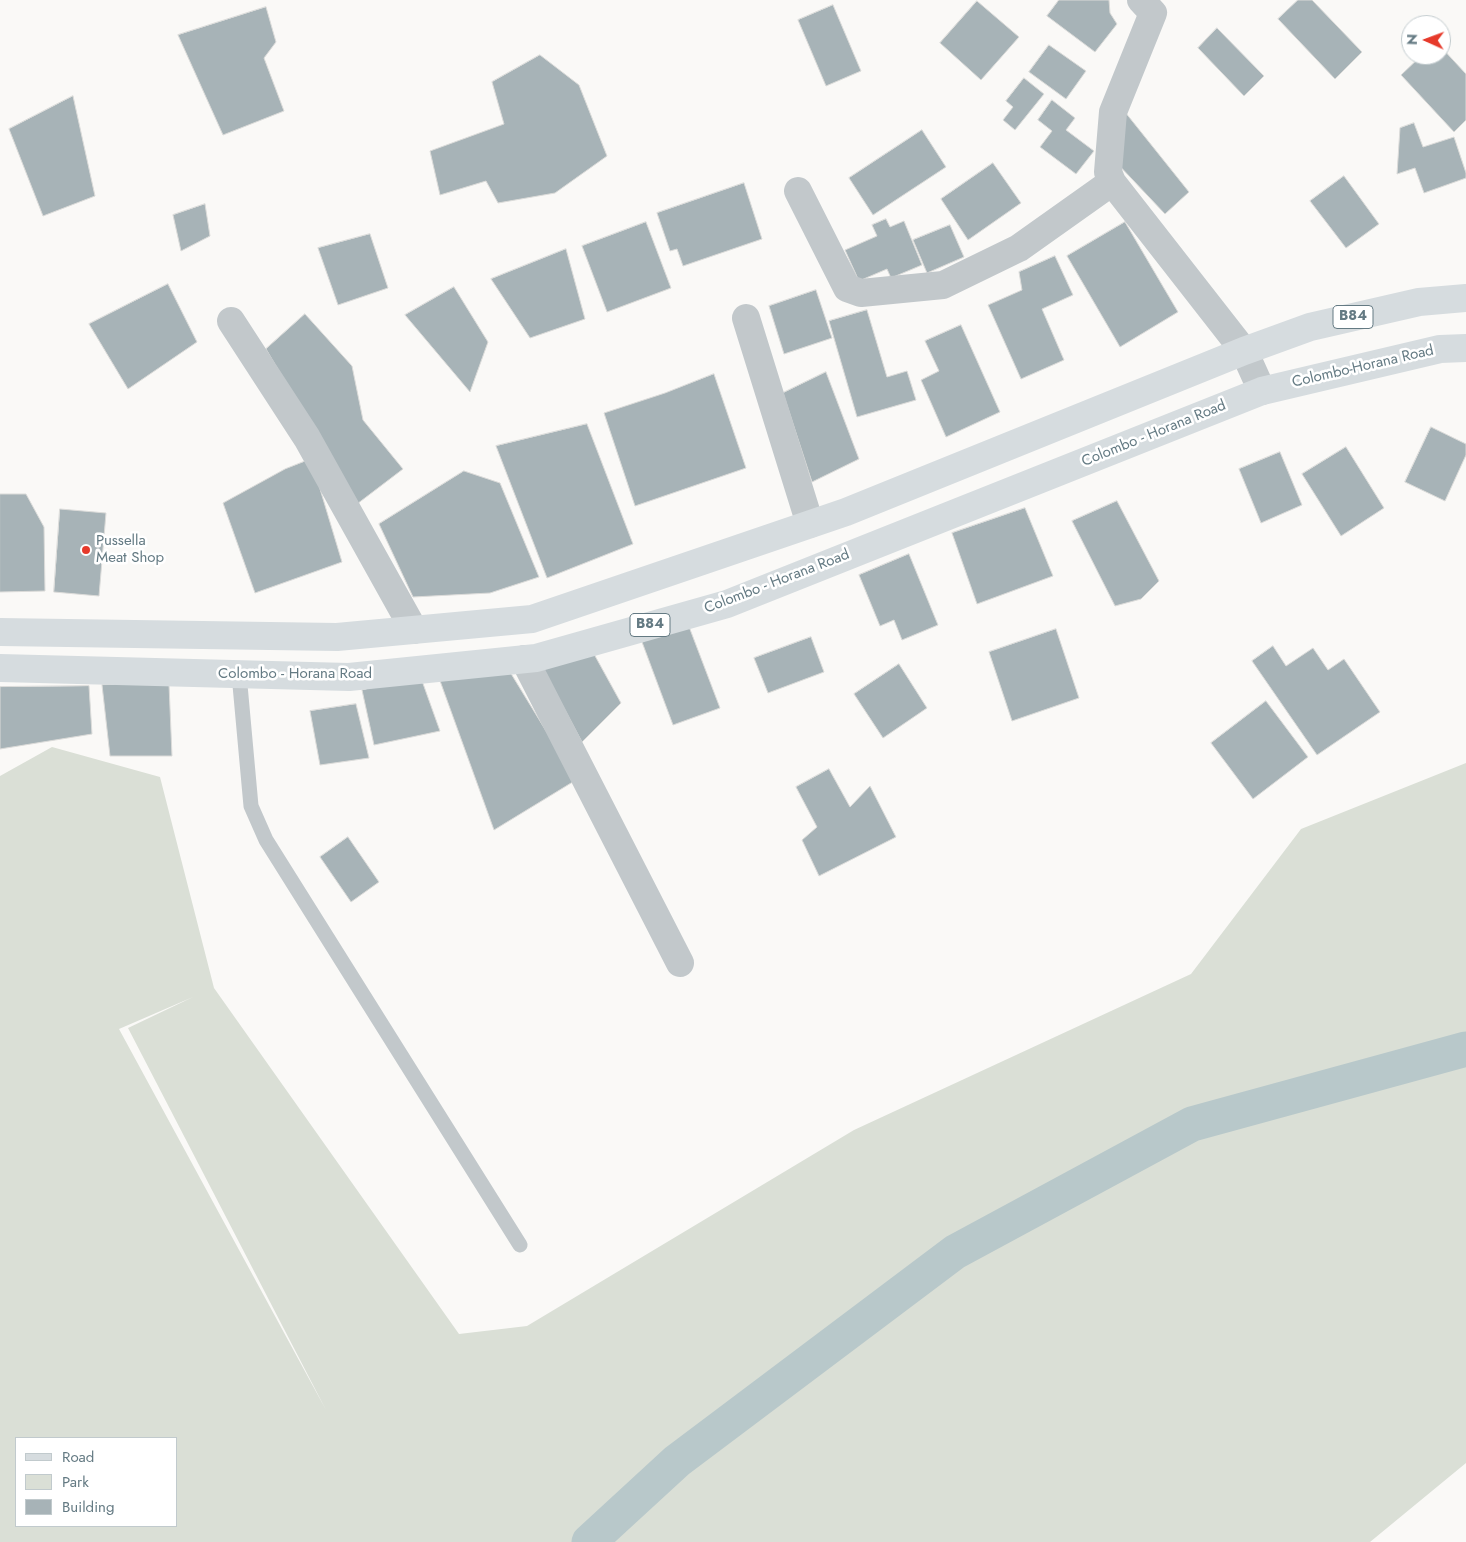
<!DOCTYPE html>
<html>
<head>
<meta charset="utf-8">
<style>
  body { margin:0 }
  #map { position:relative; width:1466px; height:1542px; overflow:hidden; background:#faf9f7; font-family:Jost,sans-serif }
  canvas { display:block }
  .legend { position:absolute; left:15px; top:1437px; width:162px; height:90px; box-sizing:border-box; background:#fff; border:1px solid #c1cacd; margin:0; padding:6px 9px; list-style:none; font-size:15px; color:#647a83 }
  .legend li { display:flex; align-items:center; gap:10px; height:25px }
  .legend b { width:25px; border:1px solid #c1cacd }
  .north { position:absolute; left:1401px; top:15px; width:50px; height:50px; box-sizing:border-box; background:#fff; border:1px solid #c1cacd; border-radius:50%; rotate:272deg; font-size:14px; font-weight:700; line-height:20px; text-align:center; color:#647a83 }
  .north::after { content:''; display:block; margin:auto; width:18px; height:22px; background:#e63a2b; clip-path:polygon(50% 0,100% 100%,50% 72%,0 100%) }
</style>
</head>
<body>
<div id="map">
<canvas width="1466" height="1542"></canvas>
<ul class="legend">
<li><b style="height:6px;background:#d6dcdf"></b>Road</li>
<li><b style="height:14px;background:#dadfd6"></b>Park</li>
<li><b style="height:14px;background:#a7b3b7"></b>Building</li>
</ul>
<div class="north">N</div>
</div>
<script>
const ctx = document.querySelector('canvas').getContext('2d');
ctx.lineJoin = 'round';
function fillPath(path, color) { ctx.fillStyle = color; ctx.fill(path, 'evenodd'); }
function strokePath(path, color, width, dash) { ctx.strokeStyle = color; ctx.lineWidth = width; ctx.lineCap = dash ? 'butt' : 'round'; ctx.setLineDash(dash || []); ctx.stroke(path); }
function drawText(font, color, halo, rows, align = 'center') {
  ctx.font = font + ' Jost,sans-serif'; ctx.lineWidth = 5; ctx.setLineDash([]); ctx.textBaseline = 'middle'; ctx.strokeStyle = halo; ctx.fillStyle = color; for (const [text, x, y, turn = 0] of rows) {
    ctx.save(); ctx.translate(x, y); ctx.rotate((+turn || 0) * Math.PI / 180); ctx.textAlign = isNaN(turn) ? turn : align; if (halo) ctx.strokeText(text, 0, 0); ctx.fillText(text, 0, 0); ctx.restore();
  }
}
fillPath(new Path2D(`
  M52,747L160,777L214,988L459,1334L527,1326L854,1130L1191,974L1301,829L1466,763V1463L1370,1542H0V776ZM193,997L128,1028L326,1410L119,1029ZM16,1438H176V1526H16Z`), '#dadfd6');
strokePath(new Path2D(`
  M589,1542L677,1461L955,1252L1192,1124L1466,1049`), '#b8c8ca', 35);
const building = new Path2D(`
  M1059,0H1109L1110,13L1117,24L1095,52L1047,16Z
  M1298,0H1312L1362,52L1335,79L1278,19Z
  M977,1L1019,37L981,80L940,43Z
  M833,5L861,71L826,86L798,20Z
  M266,7L276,42L264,58L284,111L223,135L178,35Z
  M1217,28L1264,76L1244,96L1198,48Z
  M1049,45L1086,71L1066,99L1029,72Z
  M1441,47L1466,74V120L1454,132L1401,75L1422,55H1441Z
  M540,55L579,85L607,156L555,193L498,203L486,181L440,195L430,151L504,124L492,82Z
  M1024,78L1044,94L1015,130L1003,120L1013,107L1006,101Z
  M73,96L95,196L43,216L9,129Z
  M1052,100L1075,118L1066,130L1094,151L1076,174L1040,147L1052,131L1038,120Z
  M1125,112L1189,192L1165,214L1114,160Z
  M1414,123L1423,147L1454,137L1466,173V178L1424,193L1415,168L1397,174L1400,128Z
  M922,130L946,167L873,215L849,178Z
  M993,163L1021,203L968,240L941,199Z
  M1344,176L1379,224L1346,248L1310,201Z
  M744,183L762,239L683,266L677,249L670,251L657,213Z
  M205,204L210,236L181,251L173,215Z
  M886,219L890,227L904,221L922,265L891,278L887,269L859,281L845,250L877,236L872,225Z
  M646,222L671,288L607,312L582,246Z
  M1125,222L1178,312L1120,347L1067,256Z
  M950,225L964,257L927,273L913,240Z
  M370,234L388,288L338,305L318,248Z
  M566,249L585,319L530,338L491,279Z
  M1055,256L1073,295L1042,309L1064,360L1021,379L988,305L1022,290L1019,272Z
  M168,284L197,342L128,389L89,324Z
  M454,287L488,342L470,392L405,315Z
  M816,290L832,338L784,354L769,306Z
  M867,310L887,377L907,371L916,400L857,417L829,321Z
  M305,314L352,366L363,420L403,469L357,504L266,349Z
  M961,325L1000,412L946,437L921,380L939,371L925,341Z
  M826,372L859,459L812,482L783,393Z
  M714,374L746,468L635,506L604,413L665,393Z
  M587,424L633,544L547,578L496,446Z
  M1431,427L1466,444V455L1445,501L1405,482Z
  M1346,447L1384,508L1341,536L1302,474Z
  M1280,452L1302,505L1261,523L1239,469Z
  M311,459L342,562L255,593L223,503L285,469Z
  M464,471L500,483L539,577L490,593L413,597L379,524Z
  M0,494H26L44,527L45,591L0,592Z
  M1117,501L1159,581L1141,599L1115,606L1072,521Z
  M1025,508L1053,576L977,604L952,533Z
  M60,509L106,513L99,596L54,592Z
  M909,554L938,625L902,640L894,620L880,626L859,575Z
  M688,624L720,708L673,725L642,642Z
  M1056,629L1079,698L1012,721L989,652Z
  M811,637L824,672L768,693L754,658Z
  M1273,646L1286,666L1313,648L1328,670L1344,659L1380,712L1317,755L1252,661Z
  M594,654L621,703L582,742L542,667Z
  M899,664L927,708L883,738L854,694Z
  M507,667L576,780L494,830L439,678Z
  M421,678L440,731L374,745L362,690Z
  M169,684L172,756H110L102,685Z
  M89,686L92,734L0,749V687Z
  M1266,701L1308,757L1253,799L1211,743Z
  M356,704L369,758L320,765L310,711Z
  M829,769L850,807L870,786L896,837L819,876L802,840L817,827L796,787Z
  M348,837L379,882L351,902L320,857Z`);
fillPath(building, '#a7b3b7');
strokePath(building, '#dbdbd9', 1);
strokePath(new Path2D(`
  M239,674L251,806L266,840L520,1245`), '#c2c8cb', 15);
strokePath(new Path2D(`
  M1141,0L1153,13L1113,112L1108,172L1112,182L1244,351L1262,391
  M798,191L847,288L861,293L943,285L1019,248L1112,182
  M746,318L810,524
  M231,321L307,438L414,630
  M524,659L680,963`), '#c2c8cb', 28);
strokePath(new Path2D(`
  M0,632L337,637L532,619L846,512L1244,351L1310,327L1419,302L1466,298
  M0,668L349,677L536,658L727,604L1262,391L1440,349L1466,348`), '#d6dcdf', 28);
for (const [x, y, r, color] of [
  [86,550,5,"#e63a2b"]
]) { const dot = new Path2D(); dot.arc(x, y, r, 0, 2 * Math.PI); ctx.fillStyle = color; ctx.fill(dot); strokePath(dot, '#fff', 2); }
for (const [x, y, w] of [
  [1353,317,40],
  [650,625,40]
]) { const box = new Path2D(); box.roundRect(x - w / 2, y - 11.5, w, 23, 4); ctx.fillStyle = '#fff'; ctx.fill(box); strokePath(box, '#647a83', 1); }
drawText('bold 14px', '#647a83', null, [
  ["B84",1353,317],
  ["B84",650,625]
]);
drawText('15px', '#647a83', '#fff', [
  ["Colombo-Horana Road",1363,367,-13],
  ["Colombo - Horana Road",1154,434,-22],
  ["Colombo - Horana Road",777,582,-21],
  ["Colombo - Horana Road",295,674]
]);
drawText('15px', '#647a83', '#fff', [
  ["Pussella",96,541],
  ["Meat Shop",96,558]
], 'left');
</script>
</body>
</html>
